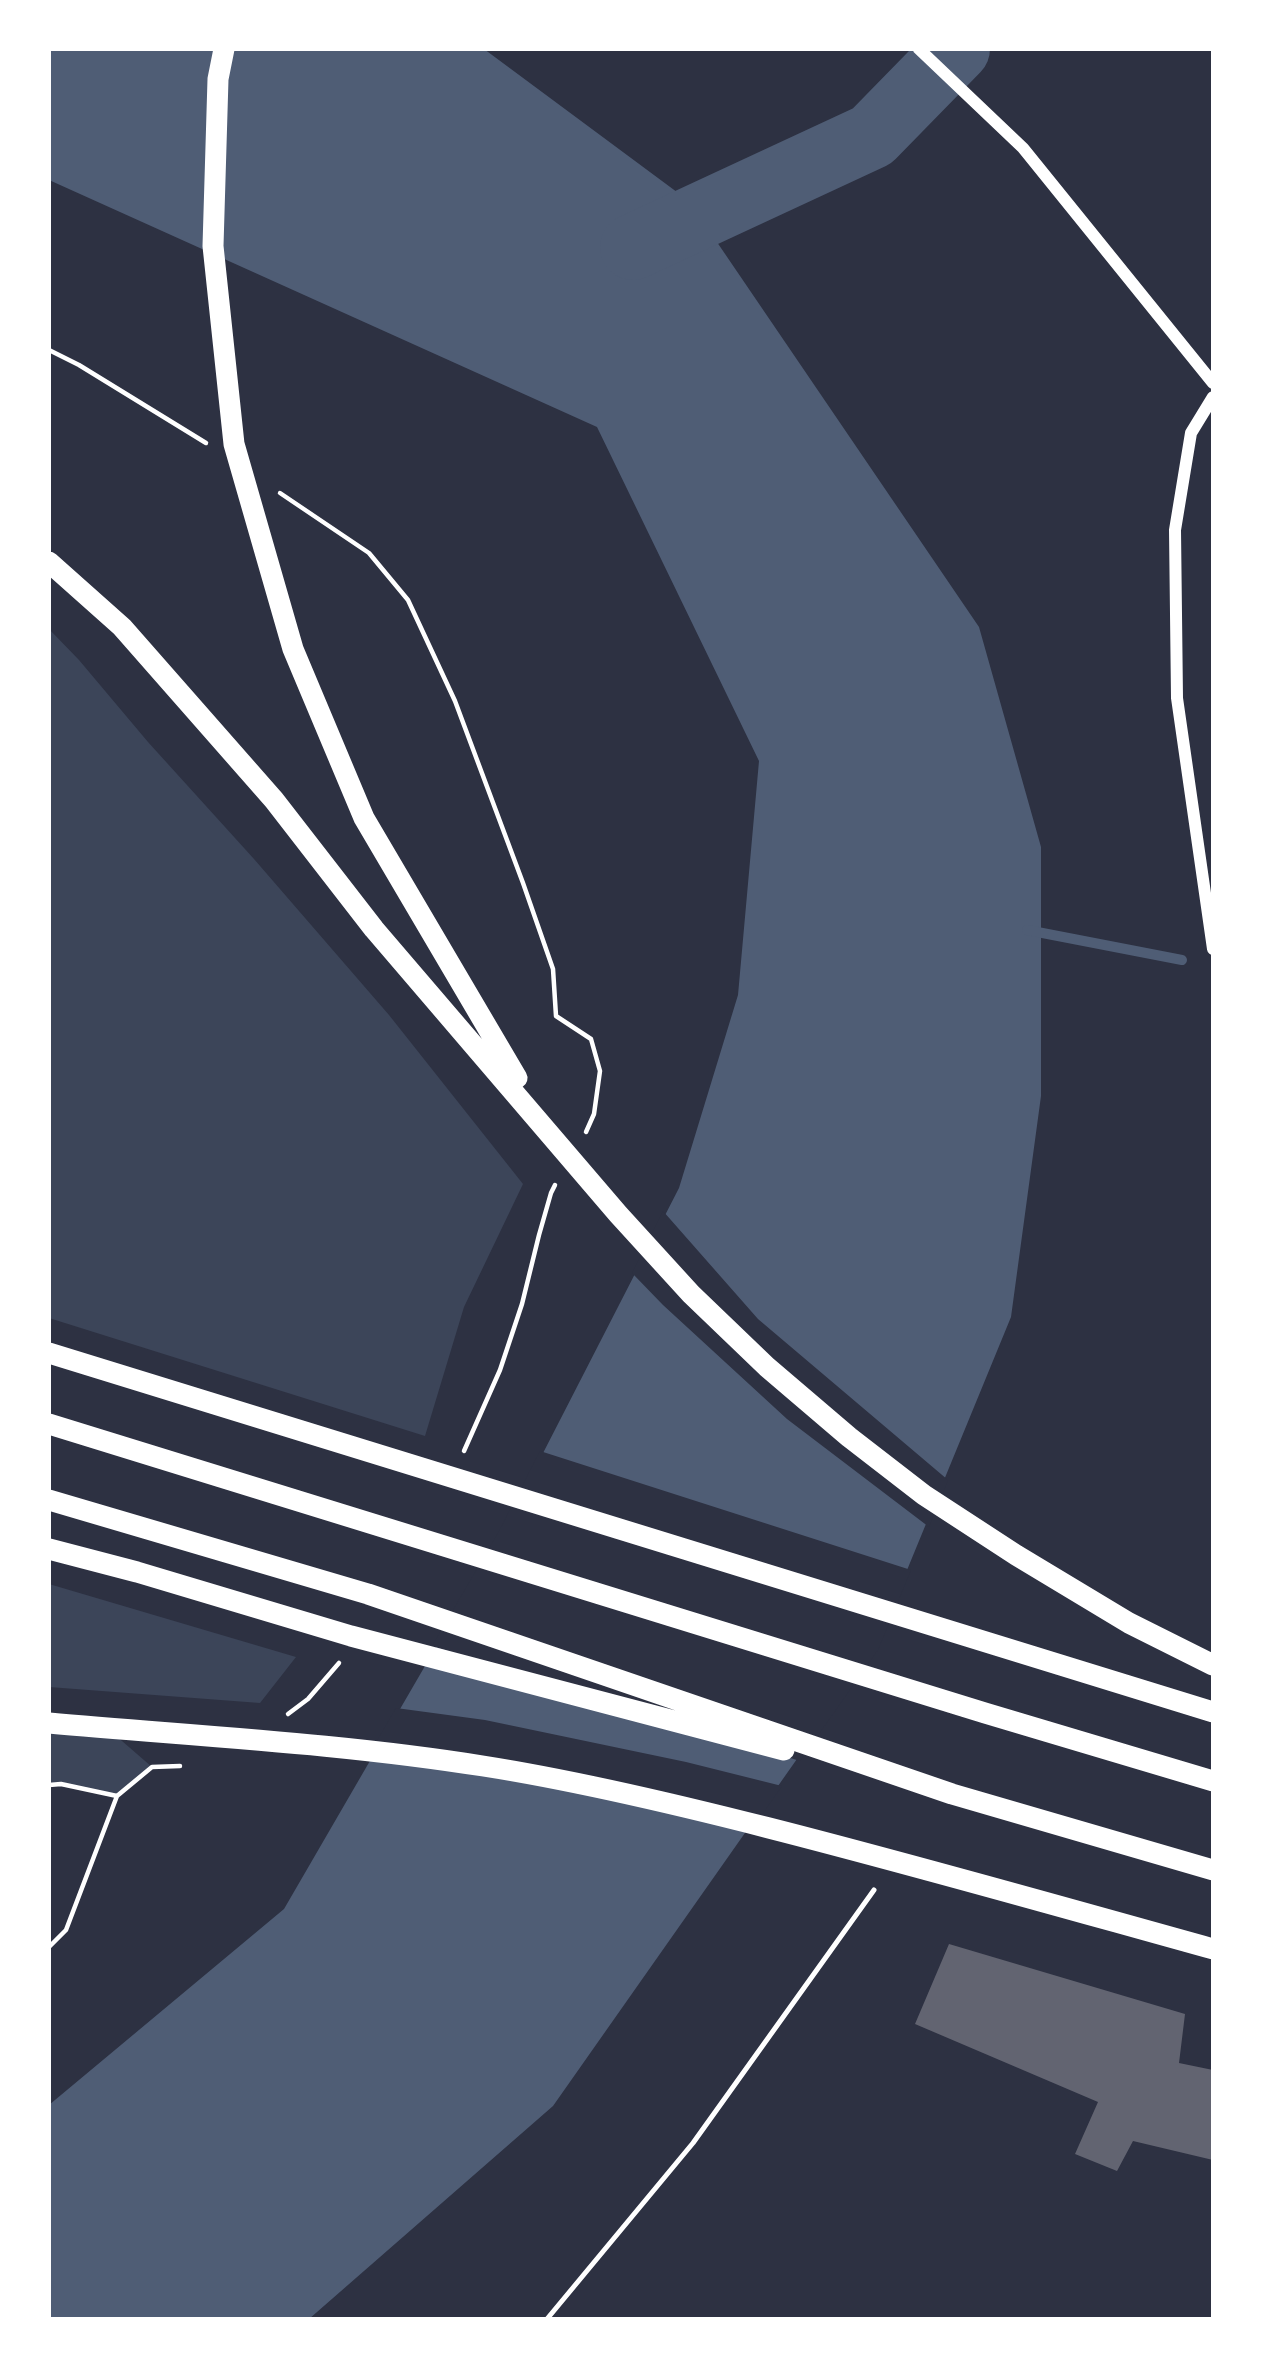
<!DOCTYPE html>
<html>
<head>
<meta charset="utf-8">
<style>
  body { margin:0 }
  #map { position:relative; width:1262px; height:2368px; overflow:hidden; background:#2d3142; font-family:"Space Grotesk",sans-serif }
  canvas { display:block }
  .frame { position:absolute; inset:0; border:51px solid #fff; pointer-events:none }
</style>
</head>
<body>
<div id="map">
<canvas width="1262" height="2368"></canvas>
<div class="frame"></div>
</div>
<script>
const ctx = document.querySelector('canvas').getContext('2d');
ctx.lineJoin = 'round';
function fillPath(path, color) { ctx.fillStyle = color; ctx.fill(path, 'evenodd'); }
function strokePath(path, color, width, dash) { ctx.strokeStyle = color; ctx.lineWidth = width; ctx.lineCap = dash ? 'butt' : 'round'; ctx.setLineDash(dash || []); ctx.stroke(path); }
fillPath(new Path2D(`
  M49,629L79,660L148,742L254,859L389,1015L523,1184L464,1307L425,1436L49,1318Z
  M49,1584L296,1657L260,1703L49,1687Z
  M49,1723L107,1728L152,1767L117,1796L61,1784L49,1785Z`), '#3c4559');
fillPath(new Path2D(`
  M49,49H484L689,201L979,627L1041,847V1096L1011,1317L875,1648L553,2106L309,2319H49V2105L284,1909L501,1535L679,1188L738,995L759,761L597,427L49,180Z`), '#4f5d75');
fillPath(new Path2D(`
  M663,1211L758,1319L948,1480L929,1527L787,1419L663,1305L632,1273Z
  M540,1451L911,1570L878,1650L800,1761L432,1646L498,1533Z
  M396,1708L485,1720L686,1762L782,1786L753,1828L619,1799L368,1756Z`), '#2d3142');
strokePath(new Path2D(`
  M1027,930L1182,960`), '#4f5d75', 10);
strokePath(new Path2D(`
  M633,247L872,136L957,49`), '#4f5d75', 66);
fillPath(new Path2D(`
  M949,1944L1185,2014L1179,2063L1213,2070V2160L1133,2141L1117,2171L1075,2154L1098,2102L915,2024Z`), '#626471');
strokePath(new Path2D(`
  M49,350L79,365L206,443
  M280,493L369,553L408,600L455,701L523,883L553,969L556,1016L591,1039L600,1071L594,1114L586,1132
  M464,1451L500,1370L522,1304L539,1235L551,1193L555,1185
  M288,1714L308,1699L339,1663
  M49,1785L61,1784L117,1796
  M49,1947L66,1930L117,1796L152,1767L180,1766`), '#fff', 4.5);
strokePath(new Path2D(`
  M547,2319L693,2143L874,1890`), '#fff', 5);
strokePath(new Path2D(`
  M919,49L1023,148L1213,383
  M1213,397L1191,433L1175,530L1177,698L1213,949`), '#fff', 12);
strokePath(new Path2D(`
  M224,49L218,79L213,246L234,444L293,649L364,818L517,1078
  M49,562L122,627L274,800L374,929L618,1214L691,1294L767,1367L849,1437L924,1495L1016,1555L1129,1623L1213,1665
  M49,1353L1213,1712
  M49,1424L985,1713L1213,1781
  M49,1500L368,1594L952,1794L1213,1870
  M49,1549L137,1572L351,1636L784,1750
  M49,1723C194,1736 339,1743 483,1766C579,1781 675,1804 769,1828C918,1866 1065,1908 1213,1949`), '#fff', 21);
</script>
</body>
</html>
